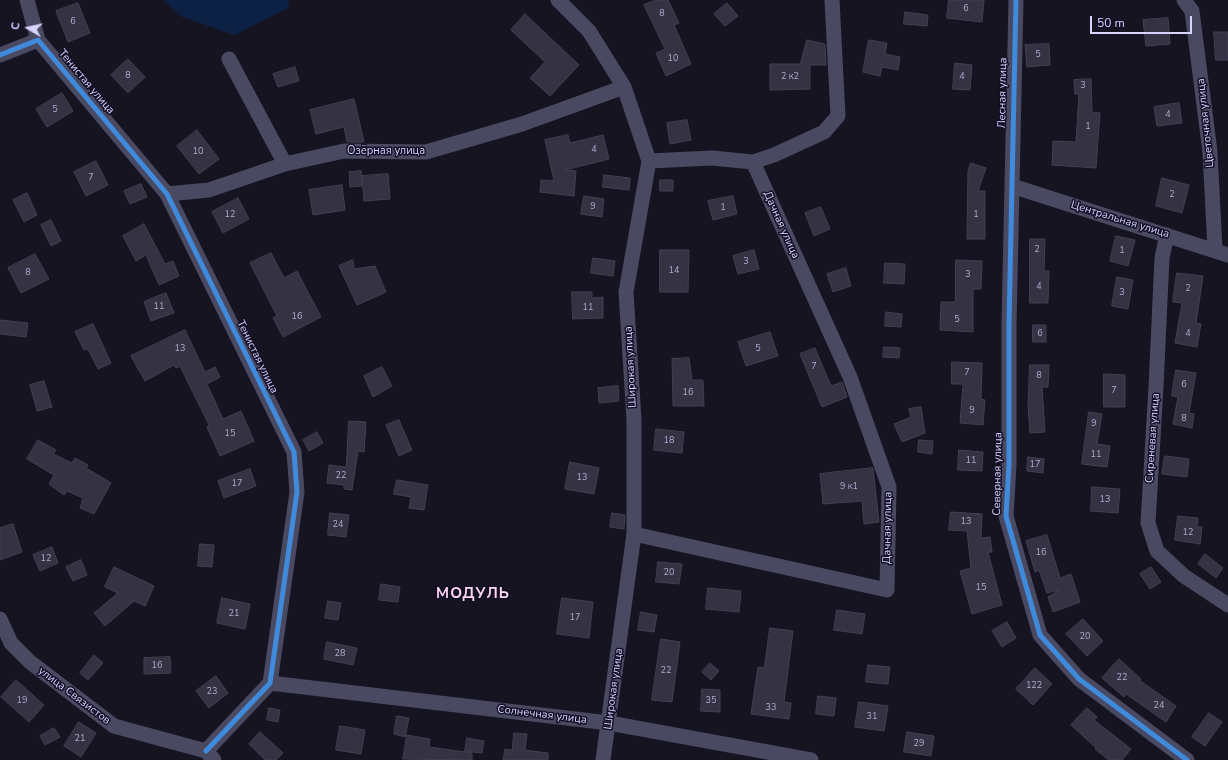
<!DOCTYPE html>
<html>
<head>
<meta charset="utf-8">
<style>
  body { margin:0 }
  #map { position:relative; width:1228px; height:760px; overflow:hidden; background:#161421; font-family:"Nunito Sans",sans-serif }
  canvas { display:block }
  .north { position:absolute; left:8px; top:8px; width:40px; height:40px; -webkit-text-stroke:3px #130f26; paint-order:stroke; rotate:279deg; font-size:11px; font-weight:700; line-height:16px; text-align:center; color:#d9d4ff }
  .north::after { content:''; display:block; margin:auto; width:14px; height:18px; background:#d9d4ff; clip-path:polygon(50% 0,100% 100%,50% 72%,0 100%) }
  .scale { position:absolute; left:1090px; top:16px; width:102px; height:18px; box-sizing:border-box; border:2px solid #d9d4ff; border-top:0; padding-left:5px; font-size:12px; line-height:14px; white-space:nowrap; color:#d9d4ff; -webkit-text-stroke:3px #130f26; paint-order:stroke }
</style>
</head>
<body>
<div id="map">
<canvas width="1228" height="760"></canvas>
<div class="north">С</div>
<div class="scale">50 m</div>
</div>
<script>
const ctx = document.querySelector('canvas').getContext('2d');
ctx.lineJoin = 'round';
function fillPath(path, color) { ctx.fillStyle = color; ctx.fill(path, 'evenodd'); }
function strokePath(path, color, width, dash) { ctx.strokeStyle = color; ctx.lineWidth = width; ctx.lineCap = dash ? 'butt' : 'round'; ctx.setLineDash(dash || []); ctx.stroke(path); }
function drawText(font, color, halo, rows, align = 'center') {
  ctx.font = font + ' "Nunito Sans",sans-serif'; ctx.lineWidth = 3; ctx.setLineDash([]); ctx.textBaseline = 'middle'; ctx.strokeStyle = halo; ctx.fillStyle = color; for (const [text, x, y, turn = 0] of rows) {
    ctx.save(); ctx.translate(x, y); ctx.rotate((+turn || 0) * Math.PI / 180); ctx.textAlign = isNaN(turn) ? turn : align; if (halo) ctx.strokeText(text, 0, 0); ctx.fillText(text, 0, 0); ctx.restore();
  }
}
fillPath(new Path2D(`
  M163,0H289L288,8L235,35L182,17Z`), '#0d2144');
const building = new Path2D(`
  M656,0H668L679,23L674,25L691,64L666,76L656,53L665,49L644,5Z
  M949,0H984L982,22L947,18Z
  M78,3L90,33L68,42L56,11Z
  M727,3L738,16L725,26L714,14Z
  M905,12L928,15L927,26L904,24Z
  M525,14L579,65L550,96L530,78L545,62L511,30Z
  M1168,18L1170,44L1146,46L1143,20Z
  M1214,32H1228V60H1216Z
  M807,40L825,44L826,65H810V89L770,90V64H800Z
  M869,40L887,43L885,54L900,57L898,70L882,67L880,76L863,72Z
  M1049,44L1050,65L1027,67L1025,45Z
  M128,59L145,77L128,93L111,75Z
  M955,63L972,65L970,90L953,89Z
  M295,67L299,81L278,87L273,74Z
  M1091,79L1092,112L1100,113L1096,168L1052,165L1053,141L1076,142L1079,94H1075L1074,80Z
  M62,93L73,111L47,127L36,109Z
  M354,99L364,142H347L344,127L316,134L310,110Z
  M1179,103L1182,123L1157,126L1154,107Z
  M687,120L691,140L670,144L667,123Z
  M197,130L219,159L199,174L177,146Z
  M568,135L570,143L603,135L609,159L565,170L576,171L574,196L540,192L541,180L554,181L545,140Z
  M96,161L108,185L86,196L74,172Z
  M971,163L986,168L978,191H985V239H967L968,171Z
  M361,171L362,186L350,187L349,172Z
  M388,174L390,199L364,201L362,176Z
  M604,175L630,178L629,190L603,187Z
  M1162,178L1189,185L1182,213L1156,206Z
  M660,180H673V191H660Z
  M141,184L147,197L130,204L124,191Z
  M342,185L345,210L313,215L309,190Z
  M27,193L37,215L24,222L13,200Z
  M584,196L604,199L602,217L581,214Z
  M733,196L737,214L713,220L708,201Z
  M238,198L249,219L223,233L212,212Z
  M821,207L830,229L814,236L805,213Z
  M51,220L61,241L51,246L41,225Z
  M144,224L165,264L173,261L179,276L159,285L146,255L136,261L123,236Z
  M1116,236L1135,240L1128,266L1110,261Z
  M1030,239H1045L1044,271H1049L1048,303H1030Z
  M660,250H689L688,292H660Z
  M754,250L759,269L738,274L733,256Z
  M271,253L284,278L297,271L321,317L283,337L273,318L277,316L250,263Z
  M35,254L49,279L21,293L8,268Z
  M593,258L615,261L613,276L591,273Z
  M353,260L354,269L375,266L386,292L357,305L339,266Z
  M956,260L982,261L981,289H973V332L940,330L941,302H955Z
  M885,263L905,264L904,284L884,283Z
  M846,268L851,286L833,292L827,274Z
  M1177,273L1203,276L1196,323L1201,324L1197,347L1175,343L1182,303L1173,302Z
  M1117,277L1133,280L1128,309L1112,306Z
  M572,292H592V298L603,297V318L573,319Z
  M166,293L174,313L151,321L144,302Z
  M886,312L902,314L901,327L885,326Z
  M0,320L28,323L26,337L0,334Z
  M93,324L111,363L98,369L88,349L84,350L75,332Z
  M1033,325H1046V342H1033Z
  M185,330L205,372L215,367L220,377L207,384L223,419L241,411L254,441L220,456L207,427L209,425L180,366L176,368L174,365L145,381L131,356Z
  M770,332L778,356L746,366L738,342Z
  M884,347L900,348L899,358L883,357Z
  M815,348L831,386L842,382L847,397L822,407L800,354Z
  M689,358L692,380H703L704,406H673L672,359Z
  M952,362L982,363L981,399L985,400L983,425L960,423L963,384H952Z
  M1030,365H1049L1048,387H1042L1045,432L1030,433L1028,406Z
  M382,367L392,386L373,397L364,376Z
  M1176,370L1196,373L1189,413L1194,414L1192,428L1173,424L1178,397L1172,396Z
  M1104,374L1125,375V407H1104Z
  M44,381L52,407L37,411L30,385Z
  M618,386L619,401L599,403L598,388Z
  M921,407L925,433L902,442L894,424L911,417L909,409Z
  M1089,412L1102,414L1097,444L1110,446L1107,467L1082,464Z
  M399,420L412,450L399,456L386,425Z
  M349,421L366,422L364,452L358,451L352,490L344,489V485L327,483L329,465L346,467Z
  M656,429L684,432L682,453L654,450Z
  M317,432L323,443L309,451L303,440Z
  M38,440L56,450L53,454L72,463L75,458L88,465L86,468L111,483L94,514L80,508L83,498L67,491L64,495L49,484L54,475L27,459Z
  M919,440L933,441L932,454L918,452Z
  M959,450L983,452L982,471L958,470Z
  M1165,456L1189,459L1187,477L1162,474Z
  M1028,457L1044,459L1043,473L1027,471Z
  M570,462L599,468L594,494L565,489Z
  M873,468L879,522L864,524L862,501L823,504L820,474Z
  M250,469L256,486L224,498L218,481Z
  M397,480L428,485L424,510L409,508L411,497L394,494Z
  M1092,487L1120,489L1118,513L1091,511Z
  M951,512L982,514L981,538L990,537L992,552H988L1002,605L972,614L960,571L971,568L967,531L949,530Z
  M330,513L349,515L346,537L328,535Z
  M612,513L625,515L624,529L610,527Z
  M1178,516L1198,518L1197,527H1202L1200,544L1175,540Z
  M13,524L22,552L0,560V528Z
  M1047,535L1060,578L1071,574L1080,602L1053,612L1048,597L1060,590L1047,593L1039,570L1035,572L1026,541Z
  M200,544L214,545L212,567L198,566Z
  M52,547L58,563L40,571L33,555Z
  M1205,554L1223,568L1216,578L1198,564Z
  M81,560L87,575L73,581L66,567Z
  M658,562L682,564L679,584L656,582Z
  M114,567L154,586L145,606L134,601L105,626L94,613L118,593L105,587Z
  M1151,567L1161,582L1150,589L1140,574Z
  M381,584L400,587L398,602L379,600Z
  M708,588L741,591L739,612L706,609Z
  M222,598L250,604L245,629L217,623Z
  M562,598L593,602L589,638L557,634Z
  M328,601L341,603L338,620L325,618Z
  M837,610L865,614L862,634L834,630Z
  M641,612L657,615L654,632L638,630Z
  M1083,619L1103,641L1087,656L1066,634Z
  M1007,622L1016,638L1002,647L992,631Z
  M770,628L793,631L784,702L791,703L789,719L751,714L758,667L764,668Z
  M661,639L680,642L672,702L652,700Z
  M327,642L357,648L353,665L324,659Z
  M94,655L103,663L88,680L80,673Z
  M170,657L171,673L144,674V658Z
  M1119,659L1141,679L1139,680L1176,706L1166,722L1126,694L1124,697L1102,678Z
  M710,663L719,671L711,680L702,672Z
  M868,665L890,667L888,684L866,682Z
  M1035,668L1052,684L1033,705L1016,689Z
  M216,676L228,693L209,708L196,691Z
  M16,680L44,705L29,722L1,697Z
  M702,689L720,690V712L701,711Z
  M818,696L836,698L834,716L816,714Z
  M859,702L888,706L884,731L855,727Z
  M269,708L280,710L278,722L267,720Z
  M1087,708L1097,717L1094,720L1131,749L1122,760H1109L1095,749L1096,748L1071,725Z
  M1209,713L1222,722L1205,746L1192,737Z
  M397,716L409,718L405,737L394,734Z
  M79,722L96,733L81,757L64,746Z
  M340,726L365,730L361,754L336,750Z
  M54,728L60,737L45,745L40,736Z
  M260,732L283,753L276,760H265L249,744Z
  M907,732L934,736L931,756L904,752Z
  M514,733L527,734L525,750L548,753V760H503L505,749L512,750Z
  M407,735L430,739L429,747L472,753V760L403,759Z
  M467,738L484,741L482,753L465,751Z`);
fillPath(building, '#343243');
strokePath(building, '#433f54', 1);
strokePath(new Path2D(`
  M27,0L38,40
  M558,0L589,31L624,87L649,161L626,292L634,420V534L603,760
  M1016,0L1009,324V465L1006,516L1040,635L1079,679L1187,760
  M1184,0L1192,11L1210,152L1215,249
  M0,55L38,40L167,194L294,452L297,492L270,683L206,751
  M229,59L285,164
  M649,161L712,158L753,162L774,155L824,132L838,116L832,0
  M1012,186L1228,255
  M167,194L209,190L285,164L344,151L426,152L522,124L624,87
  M1167,235L1162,258L1156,387L1148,523L1157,551L1184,576L1228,605
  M634,534L887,590L889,487L850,377L753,162
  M0,619L11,643L30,662L114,726L206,751L214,760
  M270,683L609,723L811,760`), '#4a4962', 15);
strokePath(new Path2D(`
  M1016,0L1009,324V465L1006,516L1040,635L1079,679L1187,760
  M0,55L38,40L167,194L294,452L297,492L270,683L206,751`), '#408adc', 5);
drawText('9px', '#b0acd0', null, [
  ["6",966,9],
  ["8",662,14],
  ["6",73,22],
  ["5",1038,55],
  ["10",673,59],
  ["8",128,76],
  ["2 к2",790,77],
  ["4",962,77],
  ["3",1083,86],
  ["5",55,110],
  ["4",1168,115],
  ["1",1088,127],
  ["4",594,150],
  ["10",198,152],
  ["7",91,178],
  ["2",1172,195],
  ["9",593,207],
  ["1",723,208],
  ["12",230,215],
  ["1",976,215],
  ["2",1037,250],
  ["1",1122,251],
  ["3",746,262],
  ["14",674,271],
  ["8",28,273],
  ["3",968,275],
  ["4",1039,287],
  ["2",1188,289],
  ["3",1122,293],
  ["11",159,307],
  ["11",588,308],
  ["16",297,317],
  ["5",957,320],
  ["6",1040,334],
  ["4",1188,334],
  ["13",180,349],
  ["5",758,349],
  ["7",814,367],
  ["7",967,373],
  ["8",1039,376],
  ["6",1184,385],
  ["7",1114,391],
  ["16",688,393],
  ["9",972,411],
  ["8",1184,419],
  ["9",1094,424],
  ["15",230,434],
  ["18",669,441],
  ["11",1096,455],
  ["11",971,461],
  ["17",1035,465],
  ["22",341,476],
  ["13",582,478],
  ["17",237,484],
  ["9 к1",849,487],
  ["13",1105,500],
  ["13",966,522],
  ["24",338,525],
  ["12",1188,533],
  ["16",1041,553],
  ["12",46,559],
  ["20",669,573],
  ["15",981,588],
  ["21",234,614],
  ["17",575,618],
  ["20",1085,637],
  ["28",340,654],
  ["16",157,666],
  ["22",666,671],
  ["22",1122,678],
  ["122",1034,686],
  ["23",212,692],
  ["19",22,701],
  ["35",711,701],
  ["24",1159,706],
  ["33",771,708],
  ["31",872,717],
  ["21",80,739],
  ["29",919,744]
]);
drawText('11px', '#d9d4ff', '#130f26', [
  ["Тенистая улица",86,82,50],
  ["Лесная улица",1003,93,-89],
  ["Цветочная улица",1206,123,-96],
  ["Озёрная улица",386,151],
  ["Центральная улица",1120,220,17],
  ["Дачная улица",781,225,66],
  ["Тенистая улица",257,357,64],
  ["Широкая улица",631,367,-93],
  ["Сиреневая улица",1153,438,-86],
  ["Северная улица",998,474,-89],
  ["Дачная улица",888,528,-89],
  ["Широкая улица",614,689,-82],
  ["улица Связистов",74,696,37],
  ["Солнечная улица",542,715,7]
]);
ctx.letterSpacing = '1px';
drawText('bold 15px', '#ffd6f0', '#130f26', [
  ["МОДУЛЬ",473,594]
]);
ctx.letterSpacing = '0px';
</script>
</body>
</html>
